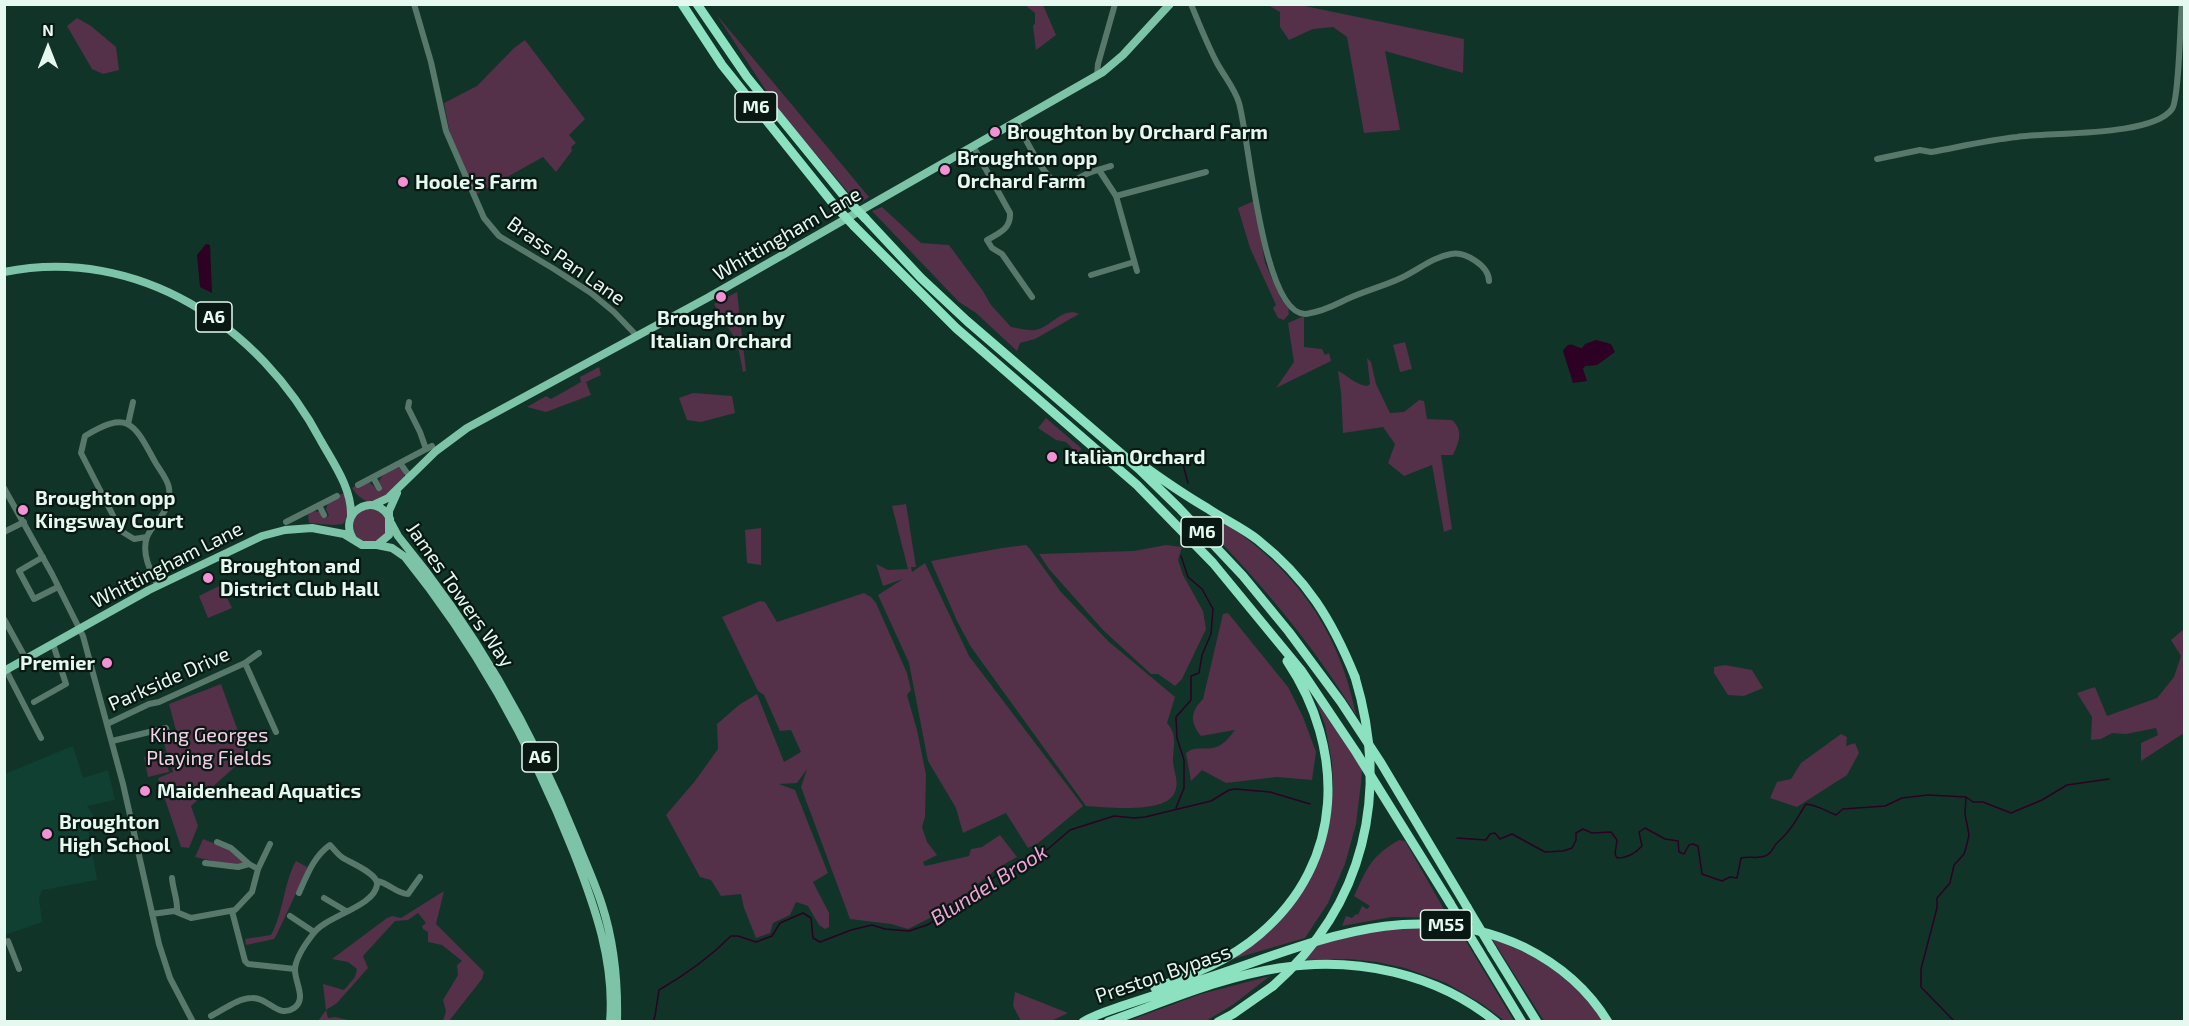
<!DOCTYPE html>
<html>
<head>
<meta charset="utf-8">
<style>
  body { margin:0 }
  #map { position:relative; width:2189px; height:1026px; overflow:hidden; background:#103428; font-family:"Exo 2",sans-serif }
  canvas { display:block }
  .frame { position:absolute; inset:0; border:6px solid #e5f9f0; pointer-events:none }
  .north { position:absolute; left:18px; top:18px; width:60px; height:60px; -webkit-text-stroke:4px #091813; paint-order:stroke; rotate:0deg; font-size:16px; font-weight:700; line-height:24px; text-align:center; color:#e5f9f0 }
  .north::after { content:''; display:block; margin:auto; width:21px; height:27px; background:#e5f9f0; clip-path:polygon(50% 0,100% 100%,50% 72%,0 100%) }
</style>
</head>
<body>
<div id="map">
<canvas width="2189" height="1026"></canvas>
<div class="frame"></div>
<div class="north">N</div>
</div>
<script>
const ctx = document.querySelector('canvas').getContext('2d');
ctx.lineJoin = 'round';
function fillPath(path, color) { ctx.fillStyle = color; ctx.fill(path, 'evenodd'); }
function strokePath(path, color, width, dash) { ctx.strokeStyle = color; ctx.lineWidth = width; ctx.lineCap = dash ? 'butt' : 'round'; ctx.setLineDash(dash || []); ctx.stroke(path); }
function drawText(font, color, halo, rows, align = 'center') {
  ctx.font = font + ' "Exo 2",sans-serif'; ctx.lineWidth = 4.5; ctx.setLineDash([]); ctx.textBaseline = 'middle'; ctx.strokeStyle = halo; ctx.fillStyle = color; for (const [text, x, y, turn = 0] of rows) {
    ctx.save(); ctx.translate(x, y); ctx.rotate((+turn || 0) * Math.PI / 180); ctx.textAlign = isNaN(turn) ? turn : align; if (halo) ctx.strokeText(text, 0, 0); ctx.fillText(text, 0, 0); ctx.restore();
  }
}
fillPath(new Path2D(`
  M73,746L83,778L108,770L115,800L87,806L96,819L87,822L97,880L42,890L39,898L42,922L5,935V774Z`), '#104031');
fillPath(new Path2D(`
  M1025,5H1043L1056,35L1036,50L1033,26L1035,23V13Z
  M1268,5H1300L1464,39L1463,73L1385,51L1400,130L1364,133L1347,37L1333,27L1313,29L1289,40L1280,27V12Z
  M716,14L869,197L858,204L778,109Z
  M77,18L91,26L116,47L119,70L103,74L92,69L67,26Z
  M525,40L585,119L569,135L576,143L571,147L572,151L556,172L543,157L475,195L450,134L444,103L477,86L514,48Z
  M1254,201L1265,263L1281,299L1288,307L1289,314L1284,320L1278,318L1273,308L1276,305L1250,248L1238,208Z
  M882,207L921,243L949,245L983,291L991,305L1011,327C1018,328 1029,331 1035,330C1050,328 1063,306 1079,314L1035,339L1020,343L1017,351L976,313L959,302L872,211Z
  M737,292L746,371L743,372L737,342L714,304Z
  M1304,316V347L1322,349L1325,355L1329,353L1331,361L1276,388L1294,362L1288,323Z
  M1405,342L1412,369L1400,372L1393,345Z
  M1367,358L1371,362L1376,384L1390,413L1404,412L1419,400L1424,401L1427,419L1452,420C1464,431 1459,442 1453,455H1441L1452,529L1444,532L1432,465L1404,476L1388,463L1395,444L1383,427L1343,433L1341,392L1338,371C1349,376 1354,384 1367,386L1370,384Z
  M599,367L601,375L586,382L591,395L546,412L527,407L546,396L551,399L581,382L580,377Z
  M693,393L732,396L735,413L701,422L687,420L679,398Z
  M1046,418L1082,449L1077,453L1066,442L1056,440L1038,428Z
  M399,467L404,473V477C388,494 371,516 352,488L355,486L357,488L369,482L378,490L382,487L379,481C382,474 392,468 399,467Z
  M344,493C347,504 351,514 343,524L333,525L309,523L308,515L312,511L321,512L323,518L329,516L326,509L328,503L340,497L339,495Z
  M906,504L916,567H911L912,572L925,563L969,656L1083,806L1037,844L1028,848L1006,813L963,833L956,808L928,761L909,663L878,595L903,579L883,586L876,564L888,570L908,569L892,506Z
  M353 526a17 17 0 1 1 34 0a17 17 0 1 1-34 0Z
  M1213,516C1291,563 1338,625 1356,715C1313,645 1262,584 1205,526Z
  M761,528V565L747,563L745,530Z
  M1026,545L1030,549L1061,592L1108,641L1175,697L1167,723C1178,735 1173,747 1173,762C1174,773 1180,783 1174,794C1163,814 1105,807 1086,806L971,647L957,621L931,561L1002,548Z
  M1166,545L1182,547L1178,560L1183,575L1203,611L1206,629L1182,679L1175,686L1158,674H1151L1103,630L1049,569L1039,554L1134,551Z
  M221,585L232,608L208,618L199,596Z
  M864,593L871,597L876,603L907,673L911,690L907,695L917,730L926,775L925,817L922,827L927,842L937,855L923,862L925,866L969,856L971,849L982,847L1000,835L1017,857C995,868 977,885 957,901C942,912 925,921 908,929L891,924L850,919L801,787L807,769L797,783L779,784L795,790L828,873L813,882L829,913V927L825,929L819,925L808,906L796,902L790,915L773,923L770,933L756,938L744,908L741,894L721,896L711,880L700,877L666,815L695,781L718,749L717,724L739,705L757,694L784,762L801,752L791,730L780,731L764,695L758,691L722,617L760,601L765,602L777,622Z
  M1228,613L1288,687L1303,717L1316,752L1312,780L1277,777L1226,783L1202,770L1191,781L1186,753C1196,745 1205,751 1216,747C1225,744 1230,736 1235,730L1201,736C1190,722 1190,712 1203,699L1223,614Z
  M2184,629V733L2141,761V743L2158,735L2156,728L2126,734L2112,733L2101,739L2091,740L2092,717L2077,693L2095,687L2107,716L2157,698L2174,677L2181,656L2171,640Z
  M1725,665L1752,670L1763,688L1744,696L1728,695L1714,673V667Z
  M221,684L247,756L191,806L198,826L189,848L181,847L158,778L173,772L164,744L178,738L169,704Z
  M1316,701L1362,769L1361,783L1356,824L1345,864L1328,903L1305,938L1233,959L1264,936L1290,908L1328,827L1333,789L1332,763L1325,725Z
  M1841,734L1847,737L1846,746L1855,743L1859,753L1847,775L1797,807L1770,798L1777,782L1791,779L1801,763Z
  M164,751L169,772L148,777L144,757Z
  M203,839L226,848L245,862L236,866L195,857Z
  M1399,840L1405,841L1449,918L1392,917L1342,926L1346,916L1352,918L1356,914L1358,915L1362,906L1367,909L1370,906L1354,896C1368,867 1370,857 1399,840Z
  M296,861L307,867L306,872L276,936L274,939L246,945L245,939L271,935C284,912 283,884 296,861Z
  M444,891L436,924L484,972L482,979L449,1021H443L446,1011L443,1000L458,975L457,965L462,961L442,945L428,942V932L423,929L422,926L426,923L418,913L408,920L395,921L363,956L368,968L337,1003L326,1010L328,1018L335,1017L353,1021H318L326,1010L323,984L344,990L355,977L357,969L348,962L332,959L387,918L392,916L401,918Z
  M1387,928H1458L1514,1021H1505L1482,1004L1446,983L1405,968L1377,962L1348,959L1305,960L1316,945Z
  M1492,939C1543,957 1571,979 1604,1021H1544Z
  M1270,976L1234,1004L1206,1021H1128L1201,994Z
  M1015,992L1068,1013L1051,1021H1021L1013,1006Z`), '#543049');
fillPath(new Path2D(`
  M206,244L210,245L212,293L200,287L197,255Z
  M1596,340L1611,344L1615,352L1597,365L1585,366L1583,369L1587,381L1573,383L1563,351C1570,339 1573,347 1582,348L1585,344Z`), '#2e0023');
strokePath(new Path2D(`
  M1182,461L1188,483
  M1176,808L1184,788V760L1177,738L1176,717L1191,700V676L1199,673L1202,655L1211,634L1213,609L1202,589L1188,577L1181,556
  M1457,838L1486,840L1490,834L1495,833L1500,839L1512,834L1545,852L1563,851L1572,848L1576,840V833L1583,829L1592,833L1611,832L1617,840L1615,854L1617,858C1628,858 1635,854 1642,846L1639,832L1645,828L1665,839L1678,841L1679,852L1684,854L1689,845L1693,844L1698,846L1702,874L1722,881L1730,877L1737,878L1741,858C1749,856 1757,859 1765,856C1772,854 1773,846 1778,842C1791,831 1797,818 1806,804C1818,805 1825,811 1836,815L1843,809L1885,806L1902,798L1928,795L1966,797L1973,802H1983L2011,813L2042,800L2067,785L2109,779
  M653,1022L655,1016L659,990C685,975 710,957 731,936H738L756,942L772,936L780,923L803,913L811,918L813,938L820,942L851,930L872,925L885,929L909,931L927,925L946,914L996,876L1048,849L1070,830L1114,816L1134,818L1145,817L1211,801L1229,790L1235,789L1270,792L1310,804
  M1955,1022L1921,987V969L1937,908V898L1950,883L1954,865L1964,854L1967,844L1969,835L1965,814L1966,797`), '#2e0023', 1.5);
strokePath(new Path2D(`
  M414,4L431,62L446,131L484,218L499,236L554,269L591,293L614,312L637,336
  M1191,4C1199,24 1207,44 1217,63C1224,76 1235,89 1239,103C1249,136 1262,316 1306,314C1319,312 1329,308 1341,302C1360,292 1382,287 1401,278C1418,270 1433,257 1451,254C1465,251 1489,266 1489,281
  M1097,75L1098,64L1115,4
  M1017,123C1024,135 1047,187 1063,185C1071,183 1081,176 1089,173C1096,170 1104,168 1111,166
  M973,146L1010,213C1011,229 999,233 987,240L992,248L1002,254L1032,297
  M1877,159L1920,150L1931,152C1959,147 1988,140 2017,137C2050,132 2152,137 2172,109C2179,100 2180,22 2182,4
  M1099,170L1116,196L1137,271
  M1116,196L1206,172
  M1091,275L1134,262
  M409,402L408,408L420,432L426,449
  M128,424L133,402
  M400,463L410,477
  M373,477L379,488
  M358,485L432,446
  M4,488L52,574L83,636L123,784L159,944L170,978L193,1022
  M319,505L324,515
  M286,522L337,496
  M4,532L24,522
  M147,537L134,539L121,531L81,453L85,436C127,411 133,421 154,460C158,468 168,479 169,488C172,513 154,520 147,537C141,554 151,572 158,586
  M43,557L19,571L34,599L58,587
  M4,619L26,659
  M245,663L276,732
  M6,670L41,738
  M34,702L66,684L53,644
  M107,724L149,704L159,702L245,663L259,653
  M112,741L166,728L169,736
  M217,842L231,848L249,864
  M205,863L238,867L249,864L258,869
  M172,878C173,890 178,900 177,912
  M377,881C389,883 397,894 408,894L420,877
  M324,898L346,911
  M232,911L245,961L248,964L295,969
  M152,914L174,911L191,918L235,910L252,892L258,869L270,844
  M290,916L314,932
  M8,941L19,969
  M211,1016C223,1010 238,998 252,998C268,997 278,1019 294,1008C307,999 295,983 295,970C295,959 306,943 313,934C325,916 374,907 377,885C379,874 351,863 343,858C338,855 334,849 330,845C314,856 307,875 299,893`), '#57786a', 6);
strokePath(new Path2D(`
  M4,272C138,245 260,326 321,441C334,464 352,489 351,516
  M373,505L388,498L436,451L467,428L709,297L1103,72L1123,55L1170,4
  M391,523L398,536C474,628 533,731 577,841C585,862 595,883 602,905C614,942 618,982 617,1022
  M354,540C335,513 376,489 390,519
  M377,545L392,548L405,557C477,646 532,747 574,853C595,907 615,963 610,1022
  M4,671L149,590L262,536L285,530L312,528L344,534L362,545H377L389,535V511L397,493`), '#7dc3a7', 8);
strokePath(new Path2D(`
  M682,4L722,65L835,206
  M697,4L747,77L848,201
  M865,218L921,278L967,321L1139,469L1179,508L1243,576L1289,632L1341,702L1381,763L1467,907
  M854,226L956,328L1137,485L1213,563L1301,670L1356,752L1450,903
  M1138,462C1160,478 1183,494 1207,508C1223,519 1243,528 1258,540C1307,579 1332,620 1355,677
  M1492,949L1537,1022
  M1479,951L1522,1022
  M1155,988C1192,975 1230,960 1260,934C1345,862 1346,749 1287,661
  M1083,1022C1096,1014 1111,1010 1125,1005C1155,995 1186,985 1216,975C1320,940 1416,896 1524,947C1558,964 1588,989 1608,1022
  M1108,1022C1164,1002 1221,977 1279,968C1355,956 1436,973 1496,1022
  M1218,1022L1233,1014L1273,986`), '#8be1c0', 9);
strokePath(new Path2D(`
  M848,201L865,218
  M835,206L854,226
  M1450,903L1479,951
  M1467,907L1492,949
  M1273,986C1365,905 1390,793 1355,677`), '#8be1c0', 9);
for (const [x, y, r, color] of [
  [995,132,6,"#f391d5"],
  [945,170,6,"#f391d5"],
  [403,182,6,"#f391d5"],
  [721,297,6,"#f391d5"],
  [1052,457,6,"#f391d5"],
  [23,510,6,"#f391d5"],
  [208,578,6,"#f391d5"],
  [107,663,6,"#f391d5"],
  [145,791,6,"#f391d5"],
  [47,834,6,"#f391d5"]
]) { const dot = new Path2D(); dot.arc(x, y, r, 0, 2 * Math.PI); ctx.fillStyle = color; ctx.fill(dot); strokePath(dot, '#091813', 2); }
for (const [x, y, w] of [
  [756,107,42],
  [214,317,36],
  [1202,532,42],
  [540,757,36],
  [1446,925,51]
]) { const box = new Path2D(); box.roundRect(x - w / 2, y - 15, w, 30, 4.5); ctx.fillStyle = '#091813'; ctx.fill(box); strokePath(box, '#e5f9f0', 1.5); }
drawText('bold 18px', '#e5f9f0', null, [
  ["M6",756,107],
  ["A6",214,317],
  ["M6",1202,532],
  ["A6",540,757],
  ["M55",1446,925]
]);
drawText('bold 20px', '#e5f9f0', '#091813', [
  ["Broughton by Orchard Farm",1007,132],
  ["Broughton opp",957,158],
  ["Orchard Farm",957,181],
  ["Hoole's Farm",415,182],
  ["Broughton by",721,318,"center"],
  ["Italian Orchard",721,341,"center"],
  ["Italian Orchard",1064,457],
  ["Broughton opp",35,498],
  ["Kingsway Court",35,521],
  ["Broughton and",220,566],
  ["District Club Hall",220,589],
  ["Premier",95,663,"right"],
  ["Maidenhead Aquatics",157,791],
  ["Broughton",59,822],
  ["High School",59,845]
], 'left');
drawText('20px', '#e5f9f0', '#091813', [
  ["Whittingham Lane",787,234,-30],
  ["Brass Pan Lane",566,261,35],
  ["Whittingham Lane",167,565,-27],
  ["James Towers Way",460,595,55],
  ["Parkside Drive",169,679,-24],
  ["Preston Bypass",1163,974,-19]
]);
drawText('20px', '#f5d0e8', '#091813', [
  ["King Georges",209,735],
  ["Playing Fields",209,758]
]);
drawText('italic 21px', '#f7a1dc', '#091813', [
  ["Blundel Brook",989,885,-32]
]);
</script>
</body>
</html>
